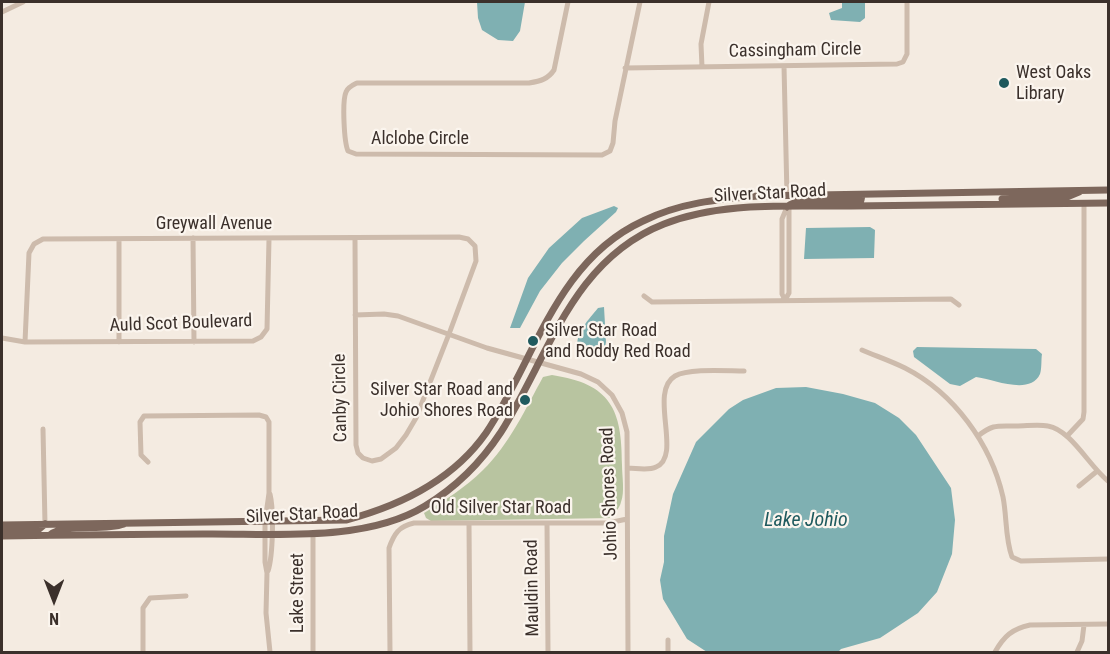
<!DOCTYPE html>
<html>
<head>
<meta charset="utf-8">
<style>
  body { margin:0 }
  #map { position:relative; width:1110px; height:654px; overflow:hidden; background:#f4ebe1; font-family:"Roboto Condensed",sans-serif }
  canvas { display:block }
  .frame { position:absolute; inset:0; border:3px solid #3b302b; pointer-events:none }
  .north { position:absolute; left:24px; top:570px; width:60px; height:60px; -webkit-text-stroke:4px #fbf5ee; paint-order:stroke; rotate:180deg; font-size:16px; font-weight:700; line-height:24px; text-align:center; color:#3b302b }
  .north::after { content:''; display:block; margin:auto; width:21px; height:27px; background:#3b302b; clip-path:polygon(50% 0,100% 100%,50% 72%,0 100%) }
</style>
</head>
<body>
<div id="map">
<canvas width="1110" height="654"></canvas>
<div class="frame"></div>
<div class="north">N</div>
</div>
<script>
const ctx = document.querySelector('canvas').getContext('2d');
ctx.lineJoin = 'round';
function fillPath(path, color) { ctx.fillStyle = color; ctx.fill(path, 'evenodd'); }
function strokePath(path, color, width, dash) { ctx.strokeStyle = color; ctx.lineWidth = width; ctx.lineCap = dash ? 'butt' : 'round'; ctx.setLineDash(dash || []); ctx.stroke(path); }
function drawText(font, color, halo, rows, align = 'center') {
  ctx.font = font + ' "Roboto Condensed",sans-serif'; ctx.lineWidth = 4.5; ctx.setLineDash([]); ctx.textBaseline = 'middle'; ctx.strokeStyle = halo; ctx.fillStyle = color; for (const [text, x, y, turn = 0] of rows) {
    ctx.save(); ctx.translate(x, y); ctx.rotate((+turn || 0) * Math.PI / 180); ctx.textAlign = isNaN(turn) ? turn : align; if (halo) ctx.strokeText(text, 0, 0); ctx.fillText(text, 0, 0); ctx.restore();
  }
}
fillPath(new Path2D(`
  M552,375C611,384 622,409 622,465C622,476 625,492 621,502C620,507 615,513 611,518L431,521L426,518L424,513C445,500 465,488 483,470C509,445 526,408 543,377Z`), '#b8c4a0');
fillPath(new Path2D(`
  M477,2H525L520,31L513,41L498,40L482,30L478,18Z
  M842,2H865V18L860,22L831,20L829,13L842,8Z
  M614,206L618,208L616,212L584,241L562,263L540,291L520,328H510L528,278L549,248L582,218Z
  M870,227L875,230L874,258L804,259L806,228Z
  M604,307L606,342L604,352L597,354L578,348C574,334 590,318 598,308Z
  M917,347L1036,349L1042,354C1041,360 1042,368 1040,374C1030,396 993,379 976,377L960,386L950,384L914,357L913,351Z
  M806,387L843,394L875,403L899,418L916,435L951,488L955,520L952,554L937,592L918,613L880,638L841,649L838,652H707L687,639L663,599L660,580L664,562V536L673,494L696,442L729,409L743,400L776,388Z`), '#7fb0b2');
strokePath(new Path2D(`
  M568,2L554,70C548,79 541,81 529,83H357C353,85 348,87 346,92C342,101 344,142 348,151L356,154L602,155L610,151L613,143L615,121L640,2
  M2,12L23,2
  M784,66L787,196
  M702,67L701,44L709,2
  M625,68L897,64L903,62L907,54V2
  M193,238L194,342
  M119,239V342
  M644,296L652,302L951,299L959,305
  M785,300L782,294V219L787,207
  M785,300L789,293V207
  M355,315L384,314L398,316L487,348L581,374L598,382L612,395L622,413L627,432L628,652
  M2,338L25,342L253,341L261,337L267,329L269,239
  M25,342L29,253L34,244L43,239L459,237L468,239L475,246L476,261L449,334L416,418L406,435L396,448L381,459L372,461L363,458L358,453L356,445L355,238
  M862,350C876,356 891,361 905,368C954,393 991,444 1003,497C1007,517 1005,538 1012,557L1021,561L1108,559
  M43,429L45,524
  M1068,435L1083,419L1084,412V203
  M978,436C993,424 997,426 1016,426C1027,426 1038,424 1048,426C1071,430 1089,466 1108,481
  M148,462L141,455L140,422L144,416L259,415L266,417L269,422V493L265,522V562L267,573L266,613L270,652
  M628,468C636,468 648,471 656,467C683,456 648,392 675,376C689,368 727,371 744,371
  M1079,486L1096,472
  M547,523L548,652
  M469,524L470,652
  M313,533V652
  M268,571C273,556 274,510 270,494
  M668,640V652
  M143,652V608L150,598L186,596
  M390,652L389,548C394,534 399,526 414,523H608L627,519
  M995,652C1004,636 1012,629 1030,625L1108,624
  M1077,652L1082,641L1084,625`), '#cdbbac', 5);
strokePath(new Path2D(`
  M1002,199L1067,197L1079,192
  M787,207C797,196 845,200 861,200L862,195
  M2,525L346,520C399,506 453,480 486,433C535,360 556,261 643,221C679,203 718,199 758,196L1108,190
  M2,531L35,530L39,529L45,524
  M50,535C66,522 102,532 124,524
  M2,536C69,535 136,534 203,534C271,533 365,543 425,506C455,488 482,461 501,432C549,356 572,260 664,224C722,201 789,207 851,206C937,205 1023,204 1108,203`), '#7d675c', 7);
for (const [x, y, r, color] of [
  [1004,83,6,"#1f5a5e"],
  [533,341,6,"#1f5a5e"],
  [525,400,6,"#1f5a5e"]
]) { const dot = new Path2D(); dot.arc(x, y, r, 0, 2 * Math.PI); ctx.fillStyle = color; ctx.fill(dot); strokePath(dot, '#fbf5ee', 2); }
drawText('18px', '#3b302b', '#fbf5ee', [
  ["Cassingham Circle",795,51,-1],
  ["Alclobe Circle",420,139],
  ["Silver Star Road",770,194,-3],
  ["Greywall Avenue",214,224],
  ["Auld Scot Boulevard",181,324,-2],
  ["Canby Circle",341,398,-91],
  ["Johio Shores Road",610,494,-92],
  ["Old Silver Star Road",501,508],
  ["Silver Star Road",302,515,-3],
  ["Mauldin Road",533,588,-91],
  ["Lake Street",298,593,-90]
]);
drawText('18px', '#3b302b', '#fbf5ee', [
  ["West Oaks",1016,73],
  ["Library",1016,94],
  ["Silver Star Road",545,331],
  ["and Roddy Red Road",545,352],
  ["Silver Star Road and",513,390,"right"],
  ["Johio Shores Road",513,411,"right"]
], 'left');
drawText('italic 20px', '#1f5a5e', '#fbf5ee', [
  ["Lake Johio",806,521]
]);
</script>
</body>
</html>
